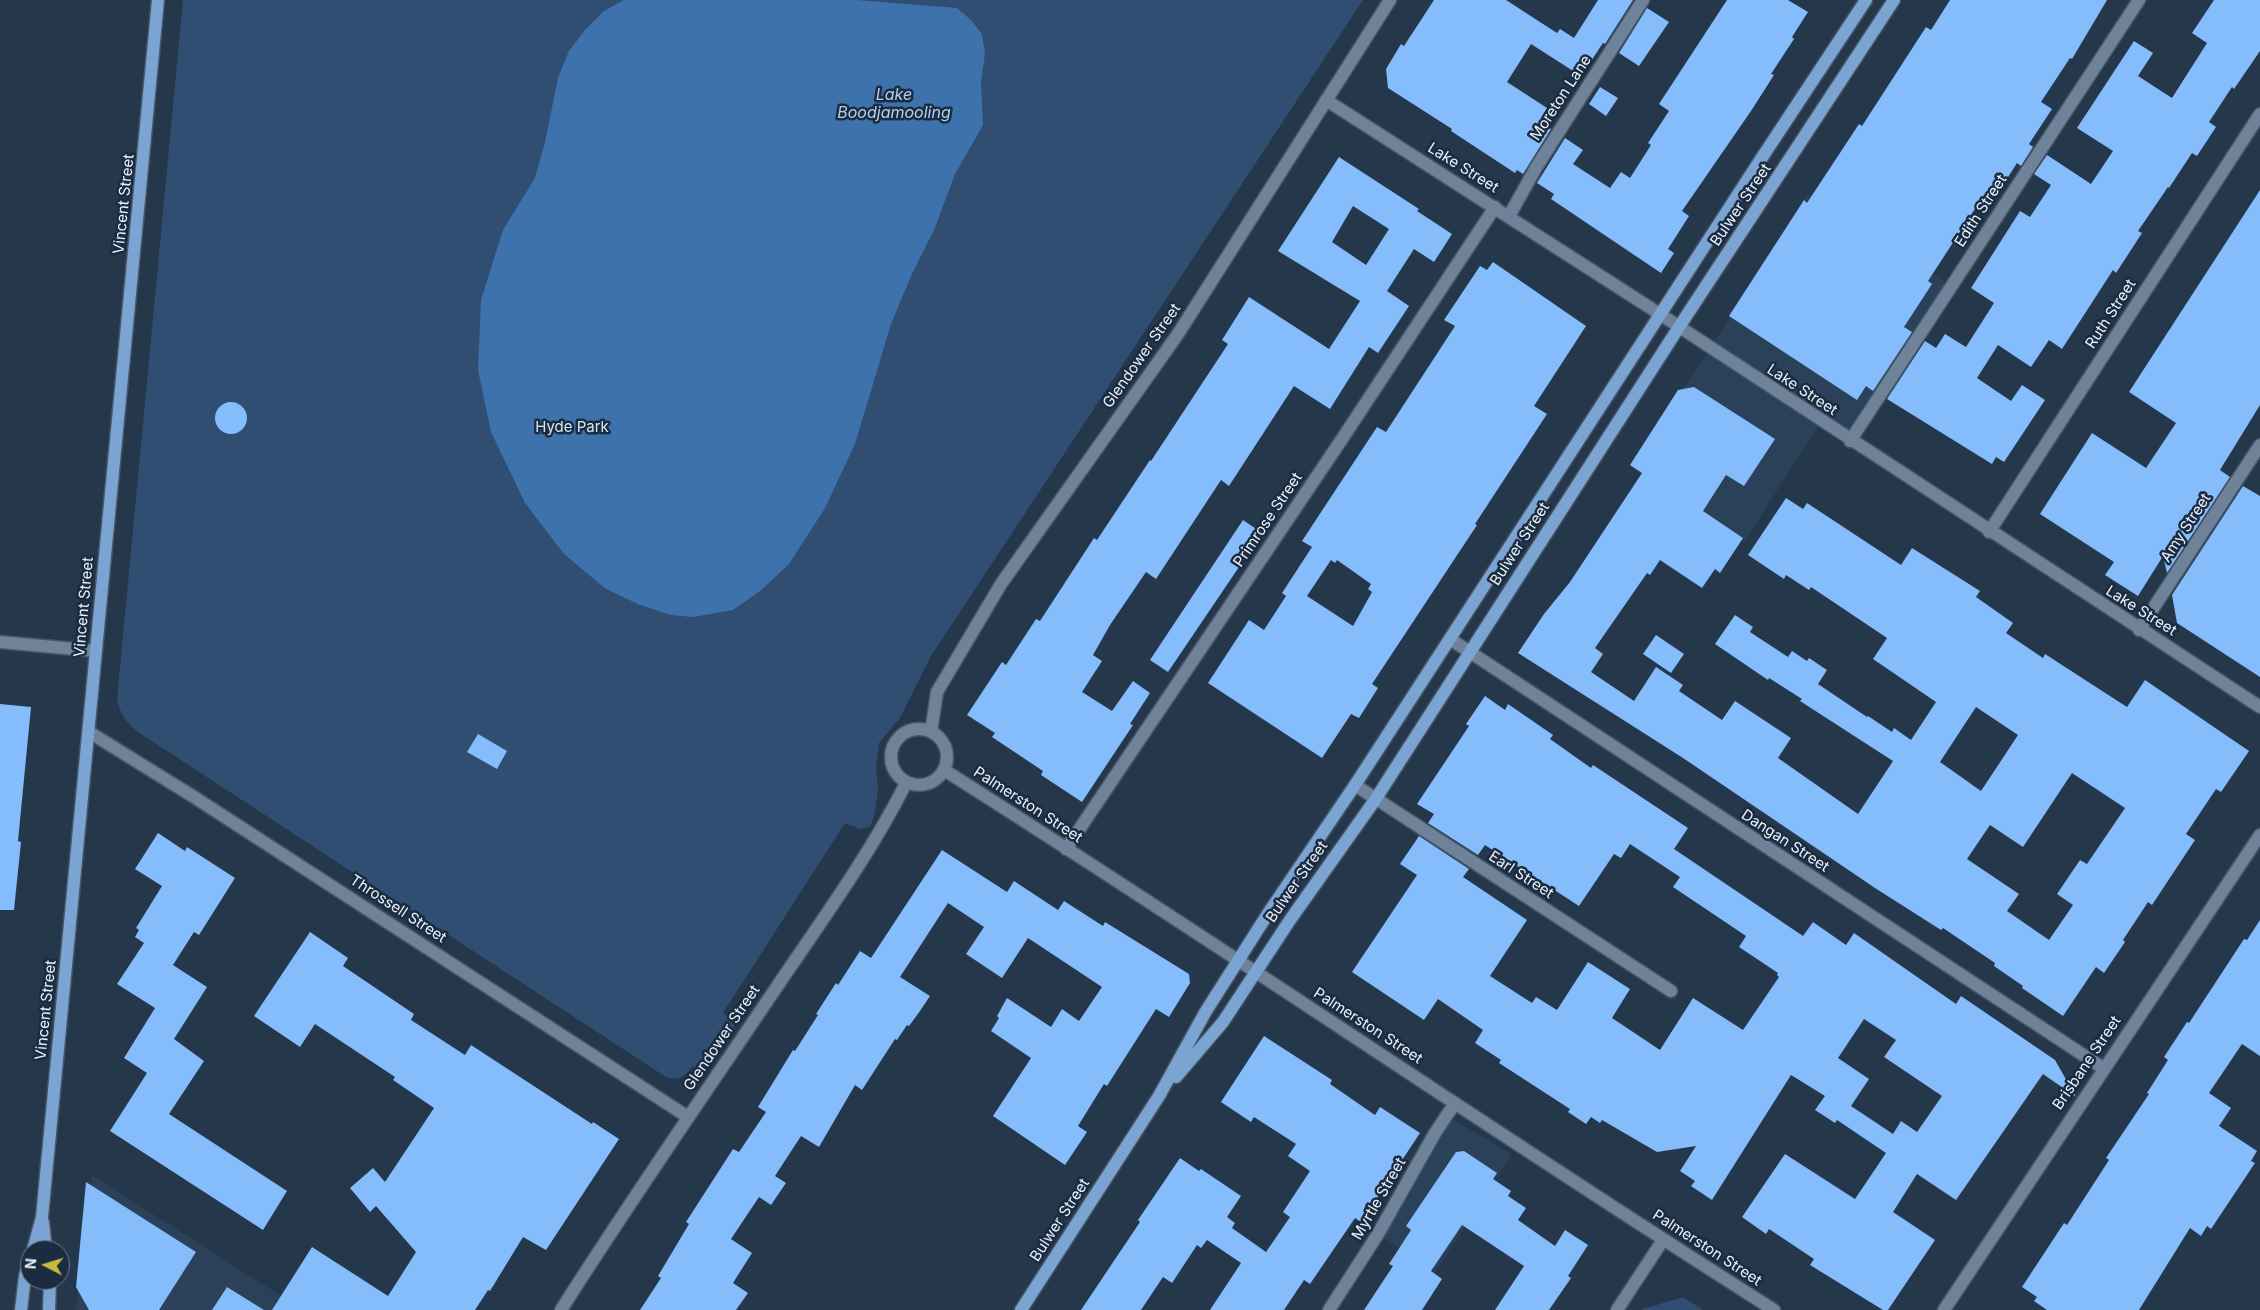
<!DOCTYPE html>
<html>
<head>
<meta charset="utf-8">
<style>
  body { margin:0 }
  #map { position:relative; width:2260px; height:1310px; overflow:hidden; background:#25374b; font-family:Inter,sans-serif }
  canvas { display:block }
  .north { position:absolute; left:20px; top:1240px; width:50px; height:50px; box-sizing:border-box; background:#1b2c40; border:1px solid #6d7b8c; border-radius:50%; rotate:275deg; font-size:14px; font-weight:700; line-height:20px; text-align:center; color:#e9f2fd }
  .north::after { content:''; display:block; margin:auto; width:18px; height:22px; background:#c9ba3a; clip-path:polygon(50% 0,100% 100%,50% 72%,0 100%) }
</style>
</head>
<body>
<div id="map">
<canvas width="2260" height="1310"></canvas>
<div class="north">N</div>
</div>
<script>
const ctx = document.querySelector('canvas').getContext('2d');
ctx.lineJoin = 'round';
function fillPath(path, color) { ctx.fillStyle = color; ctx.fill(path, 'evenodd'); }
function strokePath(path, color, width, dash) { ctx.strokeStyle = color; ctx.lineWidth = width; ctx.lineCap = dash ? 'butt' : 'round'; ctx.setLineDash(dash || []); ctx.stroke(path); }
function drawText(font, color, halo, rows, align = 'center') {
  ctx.font = font + ' Inter,sans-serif'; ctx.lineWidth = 5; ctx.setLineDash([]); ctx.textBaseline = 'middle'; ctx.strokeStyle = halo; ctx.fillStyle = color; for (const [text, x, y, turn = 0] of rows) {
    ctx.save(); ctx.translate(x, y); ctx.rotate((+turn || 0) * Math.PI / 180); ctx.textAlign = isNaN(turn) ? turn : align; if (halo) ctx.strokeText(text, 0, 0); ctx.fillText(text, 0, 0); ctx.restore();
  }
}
fillPath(new Path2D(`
  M1808,194L1951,286L1850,441L1821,422L1744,542L1630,466L1710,349Z
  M1454,1120L1512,1154L1435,1272L1378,1234L1435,1133Z
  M92,1175L303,1310H76Z`), '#2a4159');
fillPath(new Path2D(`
  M183,0H1363L931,656L900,718L879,743L876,767L878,789L875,813L870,827L860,829L845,823L723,1013L734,1022V1029L701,1070L693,1066C685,1076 679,1081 666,1077L138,732C126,722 120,714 117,699Z
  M1683,1297L1703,1310H1642L1643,1309Z`), '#304e71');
fillPath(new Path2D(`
  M624,0H856L957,8L971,20L982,34L985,53L981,82L983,125L955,174L934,230L911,276L891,324L855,444L825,508L789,564L760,591L733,610L693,617L671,615L640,605L606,589L564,554L525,503L491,432L478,370L481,300L503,230L535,178L545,142L558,78L569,51L585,30L604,11Z`), '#3d72ac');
fillPath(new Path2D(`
  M1434,0H1506L1557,33L1560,29L1574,38L1598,0H1633L1605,44L1603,43L1581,76L1531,44L1507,82L1547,108L1539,122L1551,129L1523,174L1517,170L1515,173L1451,131L1452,129L1388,88L1386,69L1401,44L1404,46Z
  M1727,0H1788L1808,12L1792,37L1794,39L1771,74L1774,75L1751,111L1682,211L1689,216L1668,249L1674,253L1661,273L1551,199L1554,194L1537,183L1565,138L1583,150L1573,164L1610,188L1621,172L1630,178L1651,145L1648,143L1669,111L1659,104Z
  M1950,0H2107L2072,59L2070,58L2041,102L2052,109L2029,144L2033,147L2021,166L2017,163L1989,207L1980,201L1928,281L1932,284L1904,327L1912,332L1873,391L1866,386L1857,400L1729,316L1804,200L1807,203L1859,124L1862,126L1926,27L1931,30Z
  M2214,0H2260V51L2234,89L2232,87L2209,122L2216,127L2197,156L2192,153L2169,188L2168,187L2138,231L2142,233L2116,273L2113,270L2062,349L2049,340L2031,367L1998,345L1977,378L2011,401L2022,385L2045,400L2004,462L1996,457L1992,464L1887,399L1925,341L1936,348L1945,334L1966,347L1994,303L1971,288L2020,211L2030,217L2051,185L2034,174L2047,155L2091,184L2113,151L2077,128L2134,41L2153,53L2138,76L2172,98L2207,43L2192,33Z
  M1647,8L1669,22L1639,66L1619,53Z
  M1600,87L1618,98L1606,116L1589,104Z
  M1339,157L1419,209L1417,211L1452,234L1434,262L1414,249L1387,291L1409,306L1378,353L1369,347L1330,409L1294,386L1229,486L1221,480L1156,579L1146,572L1110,625L1093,655L1102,661L1082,692L1112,711L1133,681L1150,693L1130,724L1133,725L1082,802L1041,775L1043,771L992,737L995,733L967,715L1002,662L1006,665L1036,619L1040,621L1094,538L1097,540L1150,460L1151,461L1228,344L1222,340L1249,297L1329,349L1360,301L1278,251ZM1353,206L1389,229L1366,265L1332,242Z
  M2260,190V405L2220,470L2230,477L2167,573L2163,556L2138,596L2105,575L2114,562L2040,514L2092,433L2146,468L2176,423L2129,392Z
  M1493,262L1586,326L1534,406L1547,414L1475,524L1477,525L1372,684L1378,688L1359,718L1351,714L1322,758L1208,683L1249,620L1264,630L1286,596L1282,593L1312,547L1302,541L1377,427L1386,432L1455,326L1444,320L1480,266L1487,270ZM1331,560L1335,563L1337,560L1371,584L1368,589L1372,592L1353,626L1307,596Z
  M1694,387L1775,439L1744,486L1726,475L1703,511L1743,538L1720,573L1715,569L1702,588L1660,560L1650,575L1647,573L1595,648L1603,654L1591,672L1634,701L1656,667L1683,685L1679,691L1722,720L1735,701L1791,738L1778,758L1858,814L1893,761L1800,701L1802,699L1769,678L1768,680L1715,644L1735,615L1753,627L1750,632L1788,657L1792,651L1807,661L1809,658L1827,670L1818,684L1867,717L1868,716L1892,732L1894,728L1911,740L1936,702L1873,659L1887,638L1811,587L1809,590L1786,575L1784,579L1748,555L1786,498L1803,509L1807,503L1901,565L1912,548L1980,591L1976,597L2013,623L2006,633L2043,658L2045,654L2127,707L2145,680L2249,751L2221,792L2216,789L2186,834L2195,840L2152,905L2148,902L2123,940L2125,942L2104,973L2096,967L2063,1016L2022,988L2023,986L1994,966L1995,963L1943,928L1941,930L1875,888L1683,758L1518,653L1544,614L1570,582L1642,473L1630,465L1678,390ZM1976,707L2018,735L1981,791L1940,762ZM2072,773L2125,808L2087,864L2080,860L2057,894L2073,905L2049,940L2007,911L2019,894L1967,859L1990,825L2023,847Z
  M215 418a16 16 0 1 1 32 0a16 16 0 1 1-32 0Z
  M2243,486L2260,496V677L2177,623L2172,595Z
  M1243,520L1262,533L1168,672L1150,660Z
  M1656,635L1684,654L1671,673L1643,654Z
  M1485,696L1505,710L1508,704L1553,735L1550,739L1591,768L1593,765L1688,828L1674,849L1803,936L1813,922L1846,945L1854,933L1956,1004L1961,996L2055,1060L2076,1097L2043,1074L1956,1200L1917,1174L1893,1212L1935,1240L1888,1310H1883L1810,1265L1814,1259L1769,1229L1766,1234L1742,1217L1785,1154L1855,1199L1886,1153L1837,1120L1835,1123L1815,1110L1825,1096L1791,1075L1712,1200L1691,1186L1695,1181L1680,1171L1696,1146L1657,1152L1602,1120L1600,1123L1591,1117L1586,1124L1568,1112L1570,1109L1499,1063L1501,1060L1475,1043L1483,1030L1438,999L1424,1020L1352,972L1417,875L1400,864L1419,836L1469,869L1463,877L1527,920L1490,976L1532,1003L1536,997L1557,1010L1588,962L1630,989L1612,1018L1660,1050L1693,998L1743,1030L1779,977L1777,975L1778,973L1739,947L1746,936L1673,887L1680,877L1630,844L1621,858L1614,854L1579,906L1485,845L1478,855L1428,823L1434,814L1417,804L1469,726L1466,724ZM1864,1019L1896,1040L1884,1057L1942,1096L1917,1132L1901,1121L1893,1134L1851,1106L1869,1079L1838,1058Z
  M0,704L31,707L18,841L21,842L14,910H0Z
  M478,734L507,751L497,769L467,752Z
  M158,833L185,851L187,847L235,878L199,935L194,932L173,965L207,987L174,1039L204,1061L169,1114L287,1191L263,1230L110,1131L147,1073L124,1058L155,1008L117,984L144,943L135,937L139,930L136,928L162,886L135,869Z
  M942,850L1007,892L1014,881L1058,910L1064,901L1103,926L1105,922L1189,974L1190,983L1169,1017L1156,1009L1107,1086L1104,1084L1078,1126L1087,1132L1065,1165L993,1116L1031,1058L991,1031L999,1018L997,1016L1007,998L1051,1027L1062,1009L1079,1021L1102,987L1028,938L1002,978L966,954L984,927L948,903L900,977L930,996L920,1011L909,1026L907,1025L897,1040L895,1039L862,1090L855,1085L819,1147L801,1136L775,1176L786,1183L771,1205L759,1197L731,1239L752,1253L733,1283L748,1293L736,1310H640L661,1278L658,1276L689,1224L686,1222L733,1149L739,1152L766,1112L758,1107L793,1050L795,1051L818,1015L816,1014L836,983L838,985L860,951L871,958Z
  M2260,920V1056L2242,1044L2209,1093L2231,1108L2219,1126L2257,1151L2251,1161L2255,1163L2211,1229L2207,1226L2201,1236L2190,1228L2139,1310H2047L2034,1301L2037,1297L2022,1287L2064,1223L2067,1225L2109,1160L2106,1158L2149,1094L2147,1093L2168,1060L2164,1057L2187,1022L2189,1023L2244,939L2247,940Z
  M310,932L348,958L343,966L414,1014L411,1020L465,1055L471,1045L592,1124L593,1122L619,1139L546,1250L523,1237L490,1291L488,1290L475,1310H272L312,1247L388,1296L416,1252L376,1206L370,1212L350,1188L373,1168L385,1182L434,1108L393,1080L395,1077L315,1024L300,1047L254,1016Z
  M1264,1036L1332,1080L1330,1084L1375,1115L1380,1107L1420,1133L1361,1222L1355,1218L1310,1284L1304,1280L1284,1310H1210L1241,1263L1207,1240L1201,1248L1197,1245L1172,1283L1163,1277L1141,1310H1081L1140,1222L1138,1220L1180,1158L1199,1171L1201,1169L1241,1196L1227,1217L1235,1223L1232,1228L1266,1252L1290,1217L1283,1212L1310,1171L1288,1156L1296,1144L1254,1117L1251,1122L1221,1102Z
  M1464,1151L1497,1173L1493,1179L1511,1191L1508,1196L1526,1208L1518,1220L1555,1246L1565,1230L1588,1245L1568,1276L1571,1278L1549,1310H1495L1524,1266L1462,1225L1431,1271L1442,1279L1422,1310H1364L1393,1266L1389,1264L1411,1230L1406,1226L1456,1152Z
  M86,1182L196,1252L159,1310H89L76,1287Z
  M227,1287L264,1310H212Z`), '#85bcfc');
const street = new Path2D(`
  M1326,100L1649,307L2260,707
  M1509,216L1537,166L1643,0
  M1850,441L2139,0
  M1989,532L2260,114
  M2139,630L2260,445
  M1450,639L2103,1068
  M0,642L96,651
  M891 757a28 28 0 1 1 56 0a28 28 0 1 1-56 0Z
  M89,732L194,797L688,1117
  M931,732L937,692L1001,584L1178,334L1390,0
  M944,770C1223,946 1495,1134 1774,1310
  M1355,785L1671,991
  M1066,849L1342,439L1495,207
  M561,1310C630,1201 704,1095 776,988C820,923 871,853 906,783
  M1329,1310L1378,1234L1435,1133L1455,1103
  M1617,1310L1663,1240
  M1944,1310L2260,835`);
const primary = new Path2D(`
  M1176,1077L1223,1022L1290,920L1375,800L1679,327L1894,0
  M43,1222L46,1250
  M33,1250L42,1217L158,0
  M21,1310L25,1276L30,1259
  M49,1310L50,1280
  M1021,1310L1159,1096L1206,1011L1269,912L1355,785L1759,162L1866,0`);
strokePath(street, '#465565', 15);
strokePath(primary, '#465565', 15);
strokePath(street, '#6e8299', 12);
strokePath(primary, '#7ba4d3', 12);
drawText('15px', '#e9f2fd', '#1b2c40', [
  ["Moreton Lane",1561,98,-57],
  ["Lake Street",1463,168,32],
  ["Vincent Street",124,204,-84],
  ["Bulwer Street",1741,205,-56],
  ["Edith Street",1981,211,-57],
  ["Ruth Street",2111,314,-57],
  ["Glendower Street",1142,356,-55],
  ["Lake Street",1802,390,33],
  ["Primrose Street",1268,520,-56],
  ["Amy Street",2186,528,-57],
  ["Bulwer Street",1520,544,-57],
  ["Vincent Street",84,607,-85],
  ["Lake Street",2141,611,32],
  ["Palmerston Street",1028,805,33],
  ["Dangan Street",1785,841,33],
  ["Earl Street",1521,875,33],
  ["Bulwer Street",1297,882,-55],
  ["Throssell Street",398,909,33],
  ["Vincent Street",46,1010,-84],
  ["Palmerston Street",1368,1026,33],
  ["Glendower Street",722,1038,-56],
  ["Brisbane Street",2087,1063,-56],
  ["Myrtle Street",1379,1199,-60],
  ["Bulwer Street",1060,1220,-57],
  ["Palmerston Street",1707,1248,33]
]);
drawText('15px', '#d7e5f6', '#1b2c40', [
  ["Hyde Park",572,427]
]);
drawText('italic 16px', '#b4d0f1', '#1b2c40', [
  ["Lake",894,95],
  ["Boodjamooling",894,113]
]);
</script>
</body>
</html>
